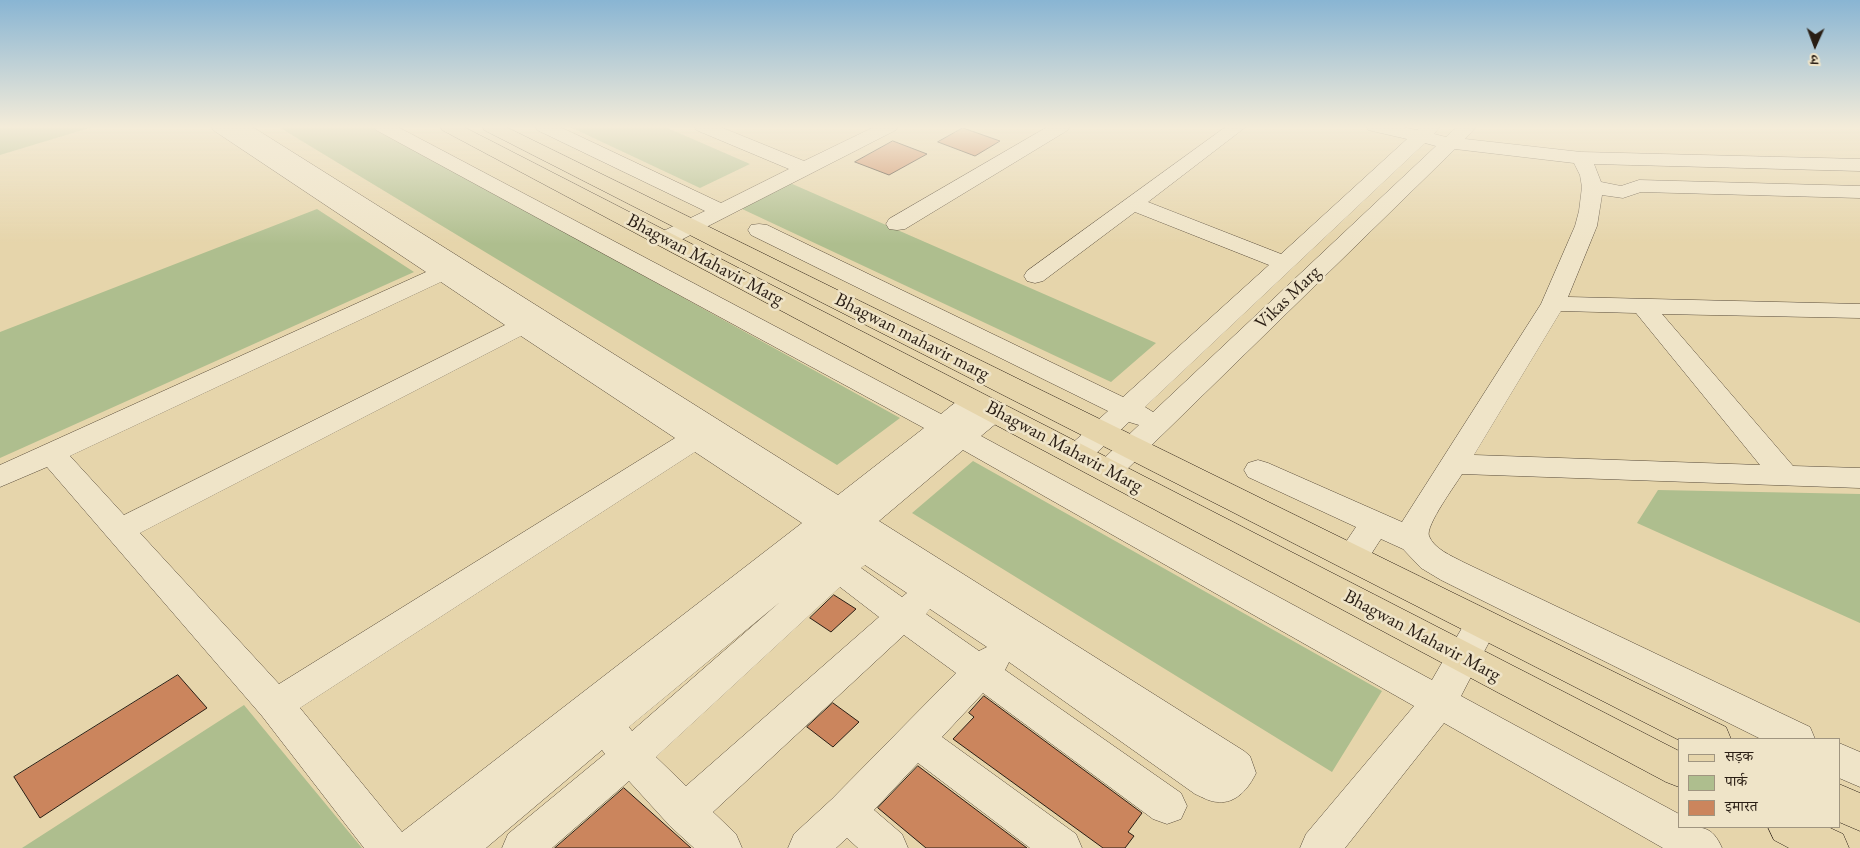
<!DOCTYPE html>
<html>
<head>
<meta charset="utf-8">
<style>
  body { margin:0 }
  #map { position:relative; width:1860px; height:848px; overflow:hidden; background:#e6d5ab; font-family:"EB Garamond","Noto Serif Devanagari",serif }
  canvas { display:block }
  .legend { position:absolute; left:1678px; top:738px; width:162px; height:90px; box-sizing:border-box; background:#efe4c8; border:1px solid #a09580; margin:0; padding:6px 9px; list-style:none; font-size:15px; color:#2a1e14 }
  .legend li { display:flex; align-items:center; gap:10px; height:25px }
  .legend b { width:25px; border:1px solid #a09580 }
  .north { position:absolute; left:1790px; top:20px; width:50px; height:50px; -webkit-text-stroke:4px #efe4c8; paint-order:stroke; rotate:182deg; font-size:14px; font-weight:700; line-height:20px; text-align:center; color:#2a1e14 }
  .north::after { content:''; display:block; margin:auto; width:18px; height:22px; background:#2a1e14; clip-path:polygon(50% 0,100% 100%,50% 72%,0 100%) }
</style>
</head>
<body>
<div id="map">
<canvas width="1860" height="848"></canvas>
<ul class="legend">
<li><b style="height:6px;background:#e6d5ab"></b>सड़क</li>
<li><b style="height:14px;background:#aebe8e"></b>पार्क</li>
<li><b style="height:14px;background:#cb855d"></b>इमारत</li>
</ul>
<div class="north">उ</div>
</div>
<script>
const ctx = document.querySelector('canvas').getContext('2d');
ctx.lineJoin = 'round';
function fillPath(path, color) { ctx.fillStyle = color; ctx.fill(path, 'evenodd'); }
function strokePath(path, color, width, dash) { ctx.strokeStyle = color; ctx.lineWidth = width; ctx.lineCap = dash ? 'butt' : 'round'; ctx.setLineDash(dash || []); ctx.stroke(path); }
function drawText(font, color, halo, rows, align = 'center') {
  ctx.font = font + ' "EB Garamond",serif'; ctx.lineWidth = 5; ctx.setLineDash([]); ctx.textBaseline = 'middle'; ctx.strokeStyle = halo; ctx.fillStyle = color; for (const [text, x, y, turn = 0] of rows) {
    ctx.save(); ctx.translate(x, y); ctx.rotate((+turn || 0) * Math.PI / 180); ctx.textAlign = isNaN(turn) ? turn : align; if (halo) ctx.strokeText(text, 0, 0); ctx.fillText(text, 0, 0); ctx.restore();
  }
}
fillPath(new Path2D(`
  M0,126H96L0,155Z
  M277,126H374L900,418L837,465Z
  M568,126H663L750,164L700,188Z
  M790,183L1156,343L1111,382L740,208Z
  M317,209L414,272L0,458V332Z
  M973,461L1382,691L1332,772L912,513Z
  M1658,490L1860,494V623L1637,523Z
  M244,705L362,848H22Z`), '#aebe8e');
const building = new Path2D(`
  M963,128L1000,141L975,156L938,142Z
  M893,141L927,154L889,175L855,162Z
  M834,595L856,609L831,632L810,618Z
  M178,675L207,708L40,818L14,777Z
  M984,696L1142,813L1128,832L1134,836L1125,848H1103L953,739L974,717L969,713Z
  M833,703L859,722L833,747L807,727Z
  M918,766L1027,848H926L878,808Z
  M624,788L691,848H555Z`);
fillPath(building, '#cb855d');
strokePath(building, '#2a1e14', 1);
const minor = new Path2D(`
  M211,126H251L838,495L924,428L376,130L374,126H396L941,414C955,403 966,390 984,395L988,401L986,404L994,402L1004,405L1008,411L1004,417L981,436L1432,680L1470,614L1482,610L1494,614L1499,623L1461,696L1679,814V827C1702,827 1712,825 1722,848H1663L1444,723L1345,848H1300L1306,834L1414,706L963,450L879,521L1244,751L1250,756L1256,773C1249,788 1236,804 1218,802C1210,802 1202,797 1195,794L1009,662L1005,670L1181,793L1187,806L1181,819L1167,824L1153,819L983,693L942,737L1076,834L1082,848H1030L918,763L874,810L902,834L908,848H858L847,838L836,848H788L794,834L832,799L956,673L904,635L713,812L736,834L742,848H694L670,826L629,781L552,848H502L508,834L605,754L602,750L486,848H364L262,716L47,467L0,487V465L426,272L213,130ZM441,282L505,325L124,515L70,456ZM521,336L675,438L279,684L140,533ZM695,452L802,523L402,832L300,708ZM865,565L907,593L902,597L861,568ZM840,587L879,617L686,786L656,757ZM780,602L632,731L629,727ZM930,609L987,647L979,651L926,614Z
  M535,126H558L721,203L789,169L696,130L694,126H718L804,161L876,126H898L896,130L673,244L665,246L657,244L654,239L657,234L705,211L537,130Z
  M1049,126H1070L1068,130L905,229L897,230L889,229L886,224L889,219Z
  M1227,126H1247L1148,202L1281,254L1407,139L1368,130L1366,126H1397L1417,130L1422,126H1439L1440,127L1434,134L1446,137L1458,126H1477L1465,139L1581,152L1860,159V171L1594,164L1601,182L1621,186L1639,180L1860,186V198L1641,192L1623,198L1602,195L1597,226L1568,297L1860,304V318L1662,314L1793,466L1860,468V488L1462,474C1456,484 1425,526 1429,536C1434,549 1452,556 1463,562L1810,727L1815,739H1761L1441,580L1421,568L1403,549L1381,539C1368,557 1365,574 1340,566L1335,558L1356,527L1248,477L1244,470L1248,463L1258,460L1268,463L1402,522L1541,304L1575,226L1579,211L1582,187L1580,175L1574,163L1455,149L1118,478L1108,481L1098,478L1094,471L1098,464L1139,425L1129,422L1088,461L1078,464L1068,461L1064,454L1068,447L1108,411L751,235L748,230L751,225L759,224L767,225L1123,397L1269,265L1135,212L1043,281L1035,283L1027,281L1024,276L1027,271ZM1425,143L1436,146L1153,412L1145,407ZM1561,311L1636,313L1760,465L1474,455Z
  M1839,743L1860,752V787L1839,778Z`);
const major = new Path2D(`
  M440,126H462L1679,751V787L1666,782L442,130Z
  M482,126H504L1726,727L1731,739L1679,740L484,130Z
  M1839,784L1860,793V831L1839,822Z
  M1768,827H1828L1843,834L1849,848H1789L1774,840Z`);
strokePath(minor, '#594c3a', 1);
strokePath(major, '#2a1e14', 1);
fillPath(minor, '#efe4c8');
fillPath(major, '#e6d5ab');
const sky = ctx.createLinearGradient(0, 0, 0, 244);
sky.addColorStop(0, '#89b5d3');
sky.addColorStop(0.52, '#f4ecd9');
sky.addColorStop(1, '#f4ecd900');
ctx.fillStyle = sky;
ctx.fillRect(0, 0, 1860, 244);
drawText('19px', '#2a1e14', '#efe4c8', [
  ["Bhagwan Mahavir Marg",705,260,28],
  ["Vikas Marg",1288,298,-44],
  ["Bhagwan mahavir marg",912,337,27],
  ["Bhagwan Mahavir Marg",1064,447,28],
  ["Bhagwan Mahavir Marg",1422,636,28]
]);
</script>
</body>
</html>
